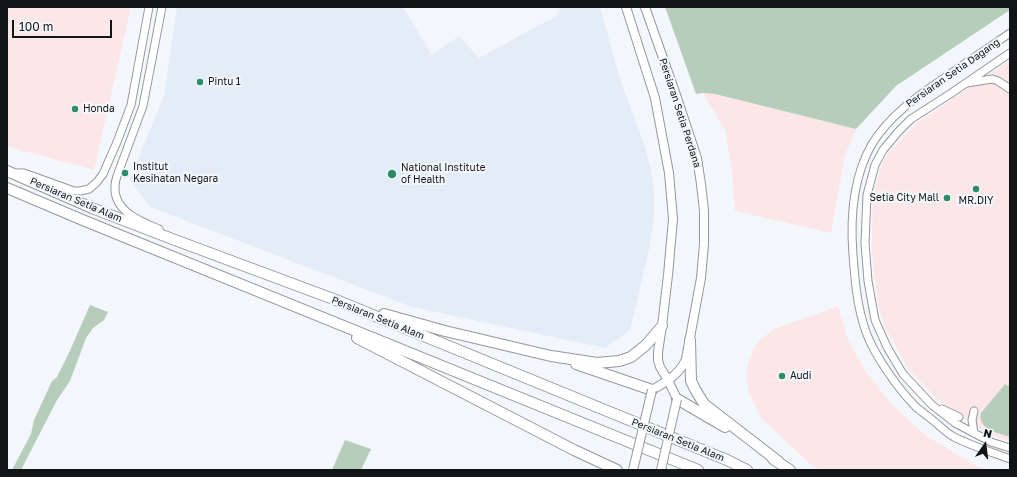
<!DOCTYPE html>
<html>
<head>
<meta charset="utf-8">
<style>
  body { margin:0 }
  #map { position:relative; width:1017px; height:477px; overflow:hidden; background:#f3f7fc; font-family:"Golos Text",sans-serif }
  canvas { display:block }
  .frame { position:absolute; inset:0; border:8px solid #131416; pointer-events:none }
  .north { position:absolute; left:965px; top:425px; width:40px; height:40px; -webkit-text-stroke:3px #f3f7fc; paint-order:stroke; rotate:14deg; font-size:11px; font-weight:700; line-height:16px; text-align:center; color:#131416 }
  .north::after { content:''; display:block; margin:auto; width:14px; height:18px; background:#131416; clip-path:polygon(50% 0,100% 100%,50% 72%,0 100%) }
  .scale { position:absolute; left:12px; top:20px; width:100px; height:18px; box-sizing:border-box; border:2px solid #131416; border-top:0; padding-left:5px; font-size:12px; line-height:14px; white-space:nowrap; color:#131416; -webkit-text-stroke:3px #f3f7fc; paint-order:stroke }
</style>
</head>
<body>
<div id="map">
<canvas width="1017" height="477"></canvas>
<div class="frame"></div>
<div class="north">N</div>
<div class="scale">100 m</div>
</div>
<script>
const ctx = document.querySelector('canvas').getContext('2d');
ctx.lineJoin = 'round';
function fillPath(path, color) { ctx.fillStyle = color; ctx.fill(path, 'evenodd'); }
function strokePath(path, color, width, dash) { ctx.strokeStyle = color; ctx.lineWidth = width; ctx.lineCap = dash ? 'butt' : 'round'; ctx.setLineDash(dash || []); ctx.stroke(path); }
function drawText(font, color, halo, rows, align = 'center') {
  ctx.font = font + ' "Golos Text",sans-serif'; ctx.lineWidth = 4; ctx.setLineDash([]); ctx.textBaseline = 'middle'; ctx.strokeStyle = halo; ctx.fillStyle = color; for (const [text, x, y, turn = 0] of rows) {
    ctx.save(); ctx.translate(x, y); ctx.rotate((+turn || 0) * Math.PI / 180); ctx.textAlign = isNaN(turn) ? turn : align; if (halo) ctx.strokeText(text, 0, 0); ctx.fillText(text, 0, 0); ctx.restore();
  }
}
fillPath(new Path2D(`
  M7,7H131L94,170L16,149L7,145Z
  M1010,60V441L994,437L942,404L909,370L886,329L878,305L872,255V230L873,196L880,168L888,154L914,125Z
  M703,93L715,94L856,129L845,155L831,233L735,211L731,164L725,130Z
  M838,306L848,340L865,370L887,399L912,423L928,437L975,465L986,470H819L810,464L761,418L748,391L747,380V367L753,350L760,340L774,329Z`), '#fce7e8');
fillPath(new Path2D(`
  M177,7H403L432,55L459,36L479,58L545,22L555,18L562,7H600L621,82L644,144L651,170L654,192V216L650,244L645,267L630,330L605,348L412,307L150,207L130,179L164,95Z`), '#e4ecf7');
fillPath(new Path2D(`
  M665,7H1010V10L896,86L856,129L715,94L703,93L696,94Z
  M90,305L108,312L104,320L93,328L86,338L70,381L57,400L21,470H12L31,434L34,420L52,381L57,377L68,355Z
  M1005,384L1008,386L1010,384V437C998,433 977,429 981,413Z
  M345,440L371,449L361,470H332Z`), '#b6cdbb');
const minor = new Path2D(`
  M1010,33C990,47 970,60 950,74C921,94 891,113 872,144C853,177 850,217 853,255C855,281 857,307 866,332C874,355 899,390 916,407C922,412 929,417 935,422C941,427 947,433 954,437C972,446 991,452 1010,459
  M1010,53L950,94L911,119L898,132L883,150L875,165L867,195L865,243L868,281L875,320L887,347L903,374L932,405L955,423L991,442L1010,448
  M967,83L992,79L998,81L1010,89
  M15,173H24L74,191H80L89,189L97,182L103,174L117,142L131,105L149,7
  M159,229C140,221 113,211 115,186C115,183 116,179 117,176L143,106L162,7
  M942,409L959,417
  M974,433L972,420L974,411`);
const major = new Path2D(`
  M626,7L655,98L669,173L673,219L668,275L662,326L658,352V360L660,367L668,380L677,399
  M645,7L675,92L697,158L701,184L704,211V244L701,278L686,359C680,374 666,382 652,390`);
const highway = new Path2D(`
  M7,171L92,208L175,240L336,300L727,460L747,470
  M7,188L85,221L698,470
  M384,314L445,331L551,356L597,363L619,361L631,357L646,345L662,326
  M357,338L574,450L617,470
  M690,340L691,381L696,391L704,404L779,462
  M576,364L652,390
  M677,399L725,427
  M773,459L790,470`);
strokePath(minor, '#94979c', 9);
strokePath(major, '#94979c', 10);
strokePath(highway, '#94979c', 12);
strokePath(minor, '#fff', 7);
strokePath(major, '#fff', 8);
strokePath(highway, '#fff', 10);
const majorBridge = new Path2D(`
  M633,470L652,390
  M661,470L677,399`);
strokePath(majorBridge, '#94979c', 10, []);
strokePath(majorBridge, '#fff', 8);
for (const [x, y, r, color] of [
  [200,82,4,"#298d68"],
  [75,109,4,"#298d68"],
  [125,173,4,"#298d68"],
  [392,174,5,"#298d68"],
  [976,189,4,"#298d68"],
  [947,198,4,"#298d68"],
  [782,376,4,"#298d68"]
]) { const dot = new Path2D(); dot.arc(x, y, r, 0, 2 * Math.PI); ctx.fillStyle = color; ctx.fill(dot); strokePath(dot, '#f3f7fc', 1.5); }
drawText('10px', '#131416', '#f3f7fc', [
  ["Persiaran Setia Dagang",953,73,-35],
  ["Persiaran Setia Perdana",680,113,72],
  ["Persiaran Setia Alam",76,200,23],
  ["Persiaran Setia Alam",378,318,22],
  ["Persiaran Setia Alam",678,440,22]
]);
drawText('10px', '#131416', '#f3f7fc', [
  ["Pintu 1",208,82],
  ["Honda",83,109],
  ["Institut",133,167],
  ["Kesihatan Negara",133,179],
  ["National Institute",401,168],
  ["of Health",401,180],
  ["Setia City Mall",939,198,"right"],
  ["MR.DIY",976,201,"center"],
  ["Audi",790,376]
], 'left');
</script>
</body>
</html>
